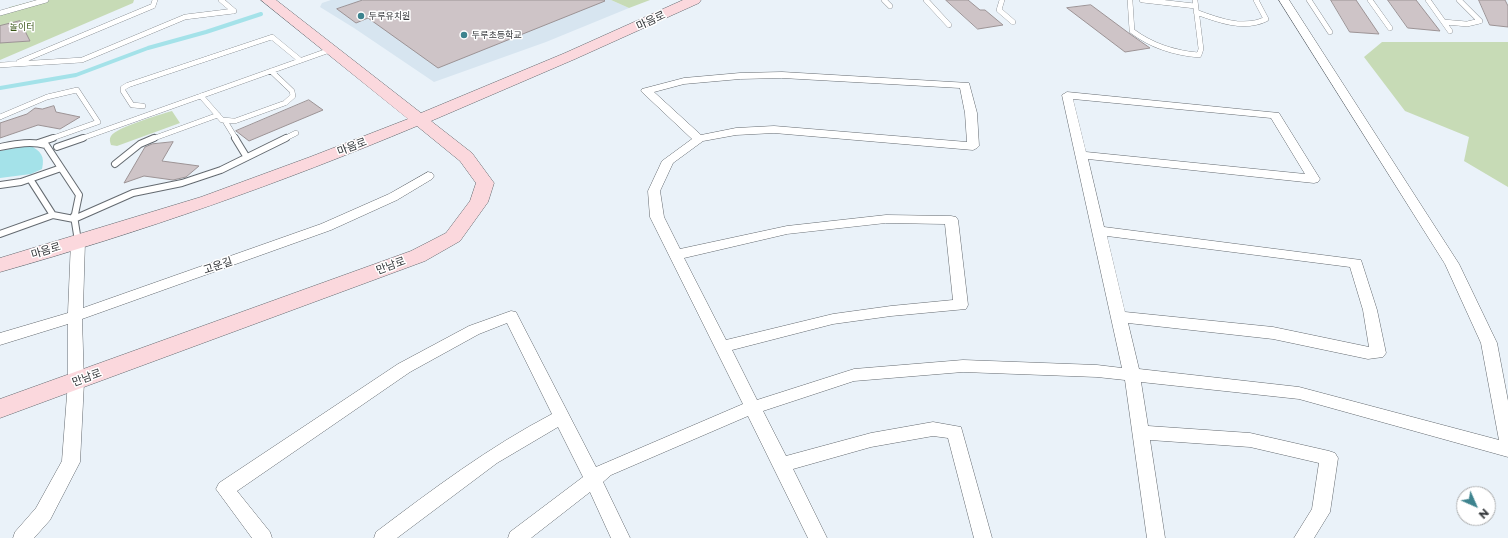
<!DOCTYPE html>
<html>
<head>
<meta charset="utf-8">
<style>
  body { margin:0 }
  #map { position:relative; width:1508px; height:538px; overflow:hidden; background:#eaf2f9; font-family:Montserrat,sans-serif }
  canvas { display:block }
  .north { position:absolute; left:1456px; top:486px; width:40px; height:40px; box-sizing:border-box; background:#fff; border:1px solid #adaeaf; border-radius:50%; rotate:135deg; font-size:11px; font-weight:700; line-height:16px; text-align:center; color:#323538 }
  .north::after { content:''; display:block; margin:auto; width:14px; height:18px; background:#3d838e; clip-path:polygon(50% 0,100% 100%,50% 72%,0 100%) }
</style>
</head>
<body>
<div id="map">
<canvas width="1508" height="538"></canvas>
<div class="north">N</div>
</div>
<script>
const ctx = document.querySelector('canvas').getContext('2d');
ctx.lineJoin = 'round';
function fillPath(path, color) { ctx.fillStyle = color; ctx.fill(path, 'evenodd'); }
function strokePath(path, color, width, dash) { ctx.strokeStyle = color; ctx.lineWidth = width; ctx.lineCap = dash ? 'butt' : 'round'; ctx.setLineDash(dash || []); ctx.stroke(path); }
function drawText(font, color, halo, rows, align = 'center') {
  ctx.font = font + ' Montserrat,"Noto Sans KR",sans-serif'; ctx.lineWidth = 3; ctx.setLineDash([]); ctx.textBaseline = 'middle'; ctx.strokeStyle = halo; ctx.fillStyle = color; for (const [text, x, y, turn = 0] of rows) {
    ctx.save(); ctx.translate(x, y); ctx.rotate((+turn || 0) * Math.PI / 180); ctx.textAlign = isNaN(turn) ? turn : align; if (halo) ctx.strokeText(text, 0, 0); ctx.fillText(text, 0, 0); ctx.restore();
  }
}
fillPath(new Path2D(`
  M331,0H611L629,8L546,42L434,82L354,28L320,7L322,3Z`), '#d7e5f0');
fillPath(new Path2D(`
  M37,0H134L133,3L0,60V15L10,7Z
  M611,0H650L629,8Z
  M1382,42H1508V187L1464,161L1469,137L1405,111L1364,57Z
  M172,111L180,123L117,146L111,145C110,142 109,139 111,136C117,127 159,115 172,111Z`), '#c7dbb6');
fillPath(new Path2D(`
  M29,145C41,151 45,156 42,169L31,174L0,178V151Z`), '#a4e2e9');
strokePath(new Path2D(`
  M0,88L76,75L148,48L206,32L261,14`), '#a4e2e9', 4);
const building = new Path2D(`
  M363,0H604L605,1L438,68L368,18L356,23L337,9Z
  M946,0H968L980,10H985L1003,25L978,29Z
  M1331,0H1356L1379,34L1350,32Z
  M1388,0H1416L1440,31L1408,28Z
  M1479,0H1505L1508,6V27L1490,25Z
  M1091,5L1130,34L1150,48L1125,52L1067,8Z
  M20,21L30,41L0,43V26Z
  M309,100L323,110L249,141L236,131Z
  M54,106L56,112L80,117L60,129L38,125L0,138V123L27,114L35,108L42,109Z
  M173,142L162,161L199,166L186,177L173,180L144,176L124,183L145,147L152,144Z`);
fillPath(building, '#cec4c7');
strokePath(building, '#9c9395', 1);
const laneFar1 = new Path2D(`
  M221,0L234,11
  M884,0L890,6
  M926,0L949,25
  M1002,0L999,10L1013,22
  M1130,0L1132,31C1152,46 1174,53 1199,55L1201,49L1195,0
  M1142,0L1195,6
  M1309,0L1330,32
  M1370,0L1390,28
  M1428,0L1450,31
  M1196,12C1217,20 1244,30 1266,19L1256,0
  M0,13L46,0
  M1444,22L1467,24L1480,21L1459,0
  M19,62L153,6L155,0
  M0,65L82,60L185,17L234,11
  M201,96L222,120L235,121L285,103L293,96L292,91L271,71
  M143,106L132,105L123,91V88L128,85L272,37L300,60
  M0,117L47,97L77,90L98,122L50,139
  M225,121L236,139
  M80,139L330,50
  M152,139L218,115
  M284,139L296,133`);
const lane = new Path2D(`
  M235,138L246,156
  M38,143L53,138
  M0,147C16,144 30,141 46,145L79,195L74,219
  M57,147L83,138
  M115,164L140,144L154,138
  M30,179L53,215L74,219L133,193L182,183L221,170L286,138
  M0,185L21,182L61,168
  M74,216L78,241
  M0,234L53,215`);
const street = new Path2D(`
  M1279,0H1289L1459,264L1497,343L1508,401V457L1299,399L1141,382L1148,426L1250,433L1329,451L1335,453L1338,458L1330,512L1314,538H1294L1312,509L1319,463L1250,447L1150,440L1165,538H1147L1125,380L1097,377L963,372L854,381L763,411L786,456L871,433L933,422L961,427L992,538H974L948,438L933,436L871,447L793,469L827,538H808L748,416L611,475L603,482L630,538H611L590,492L531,538H508L510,532L583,477L558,427L497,463L397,538H374L376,532C433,489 489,447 552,414L507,323L479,334L410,372L237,491L270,532L272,538H252L216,489L219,483L398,364L469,326L511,311L516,312L518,316L596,467L743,404L650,217L648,191L662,161L692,139L641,91L642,89L684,78L740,73L782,72L969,83L977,113L979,146L977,148L973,150L774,133L736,135L703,141L673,163L660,191L664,217L680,249L787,226L886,215L951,216L956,217L958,220L968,305L966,309L891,316L833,324L732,350L757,400L854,369L963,360L1097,365L1122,368L1062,95L1067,92L1279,113L1320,179L1318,182L1314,183L1088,159L1104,227L1361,260L1377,310L1386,353L1383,357L1368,359L1273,339L1128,323L1139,369L1299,387L1499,440L1481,343L1445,264ZM782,78L960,88L965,113L967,142L774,126L736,128L701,135L654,92L684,84L740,79ZM1073,99L1271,118L1305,174L1086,152ZM886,223L945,224L953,300L891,306L833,314L726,340L684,258L787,234ZM1107,236L1350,267L1363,310L1369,347L1273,327L1125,312Z
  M428,172L432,173L434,176L432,179L397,200L331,230L82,319L84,382L80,462L50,520L34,538H13L15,532L36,508L62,461L68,382V324L0,345V333L68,313L71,241L73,238L78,237L83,238L85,241L83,308L321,224L389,194Z`);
const secondary = new Path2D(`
  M261,0H276L421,113L565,53L683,0H701L699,3L575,59L431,121L472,153L494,183L488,202L460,241L425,261L0,418V399L411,251L446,233L470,201L476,183L460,161L417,126C281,183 142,232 0,272V258L201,197L310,157L408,119Z`);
strokePath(laneFar1, '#646a70', 5.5);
strokePath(lane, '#646a70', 8);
strokePath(street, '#646a70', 1);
strokePath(secondary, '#646a70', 1);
strokePath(laneFar1, '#fff', 5);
strokePath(lane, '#fff', 6);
fillPath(street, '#fff');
fillPath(secondary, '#fbd8dd');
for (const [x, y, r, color] of [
  [361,16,4,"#3d838e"],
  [464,35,4,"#3d838e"]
]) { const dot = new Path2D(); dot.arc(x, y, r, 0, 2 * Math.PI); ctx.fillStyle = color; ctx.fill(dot); strokePath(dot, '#fff', 1.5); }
drawText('9px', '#323538', '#fff', [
  ["두루유치원",369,16],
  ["두루초등학교",472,35]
], 'left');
drawText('9px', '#395517', '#fff', [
  ["놀이터",22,27]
]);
drawText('11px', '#323538', '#fff', [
  ["마음로",651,21,-25],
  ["마음로",352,147,-21],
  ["마음로",46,251,-17],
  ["고운길",218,266,-19],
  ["만남로",391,266,-20],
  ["만남로",87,378,-20]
]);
</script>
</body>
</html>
